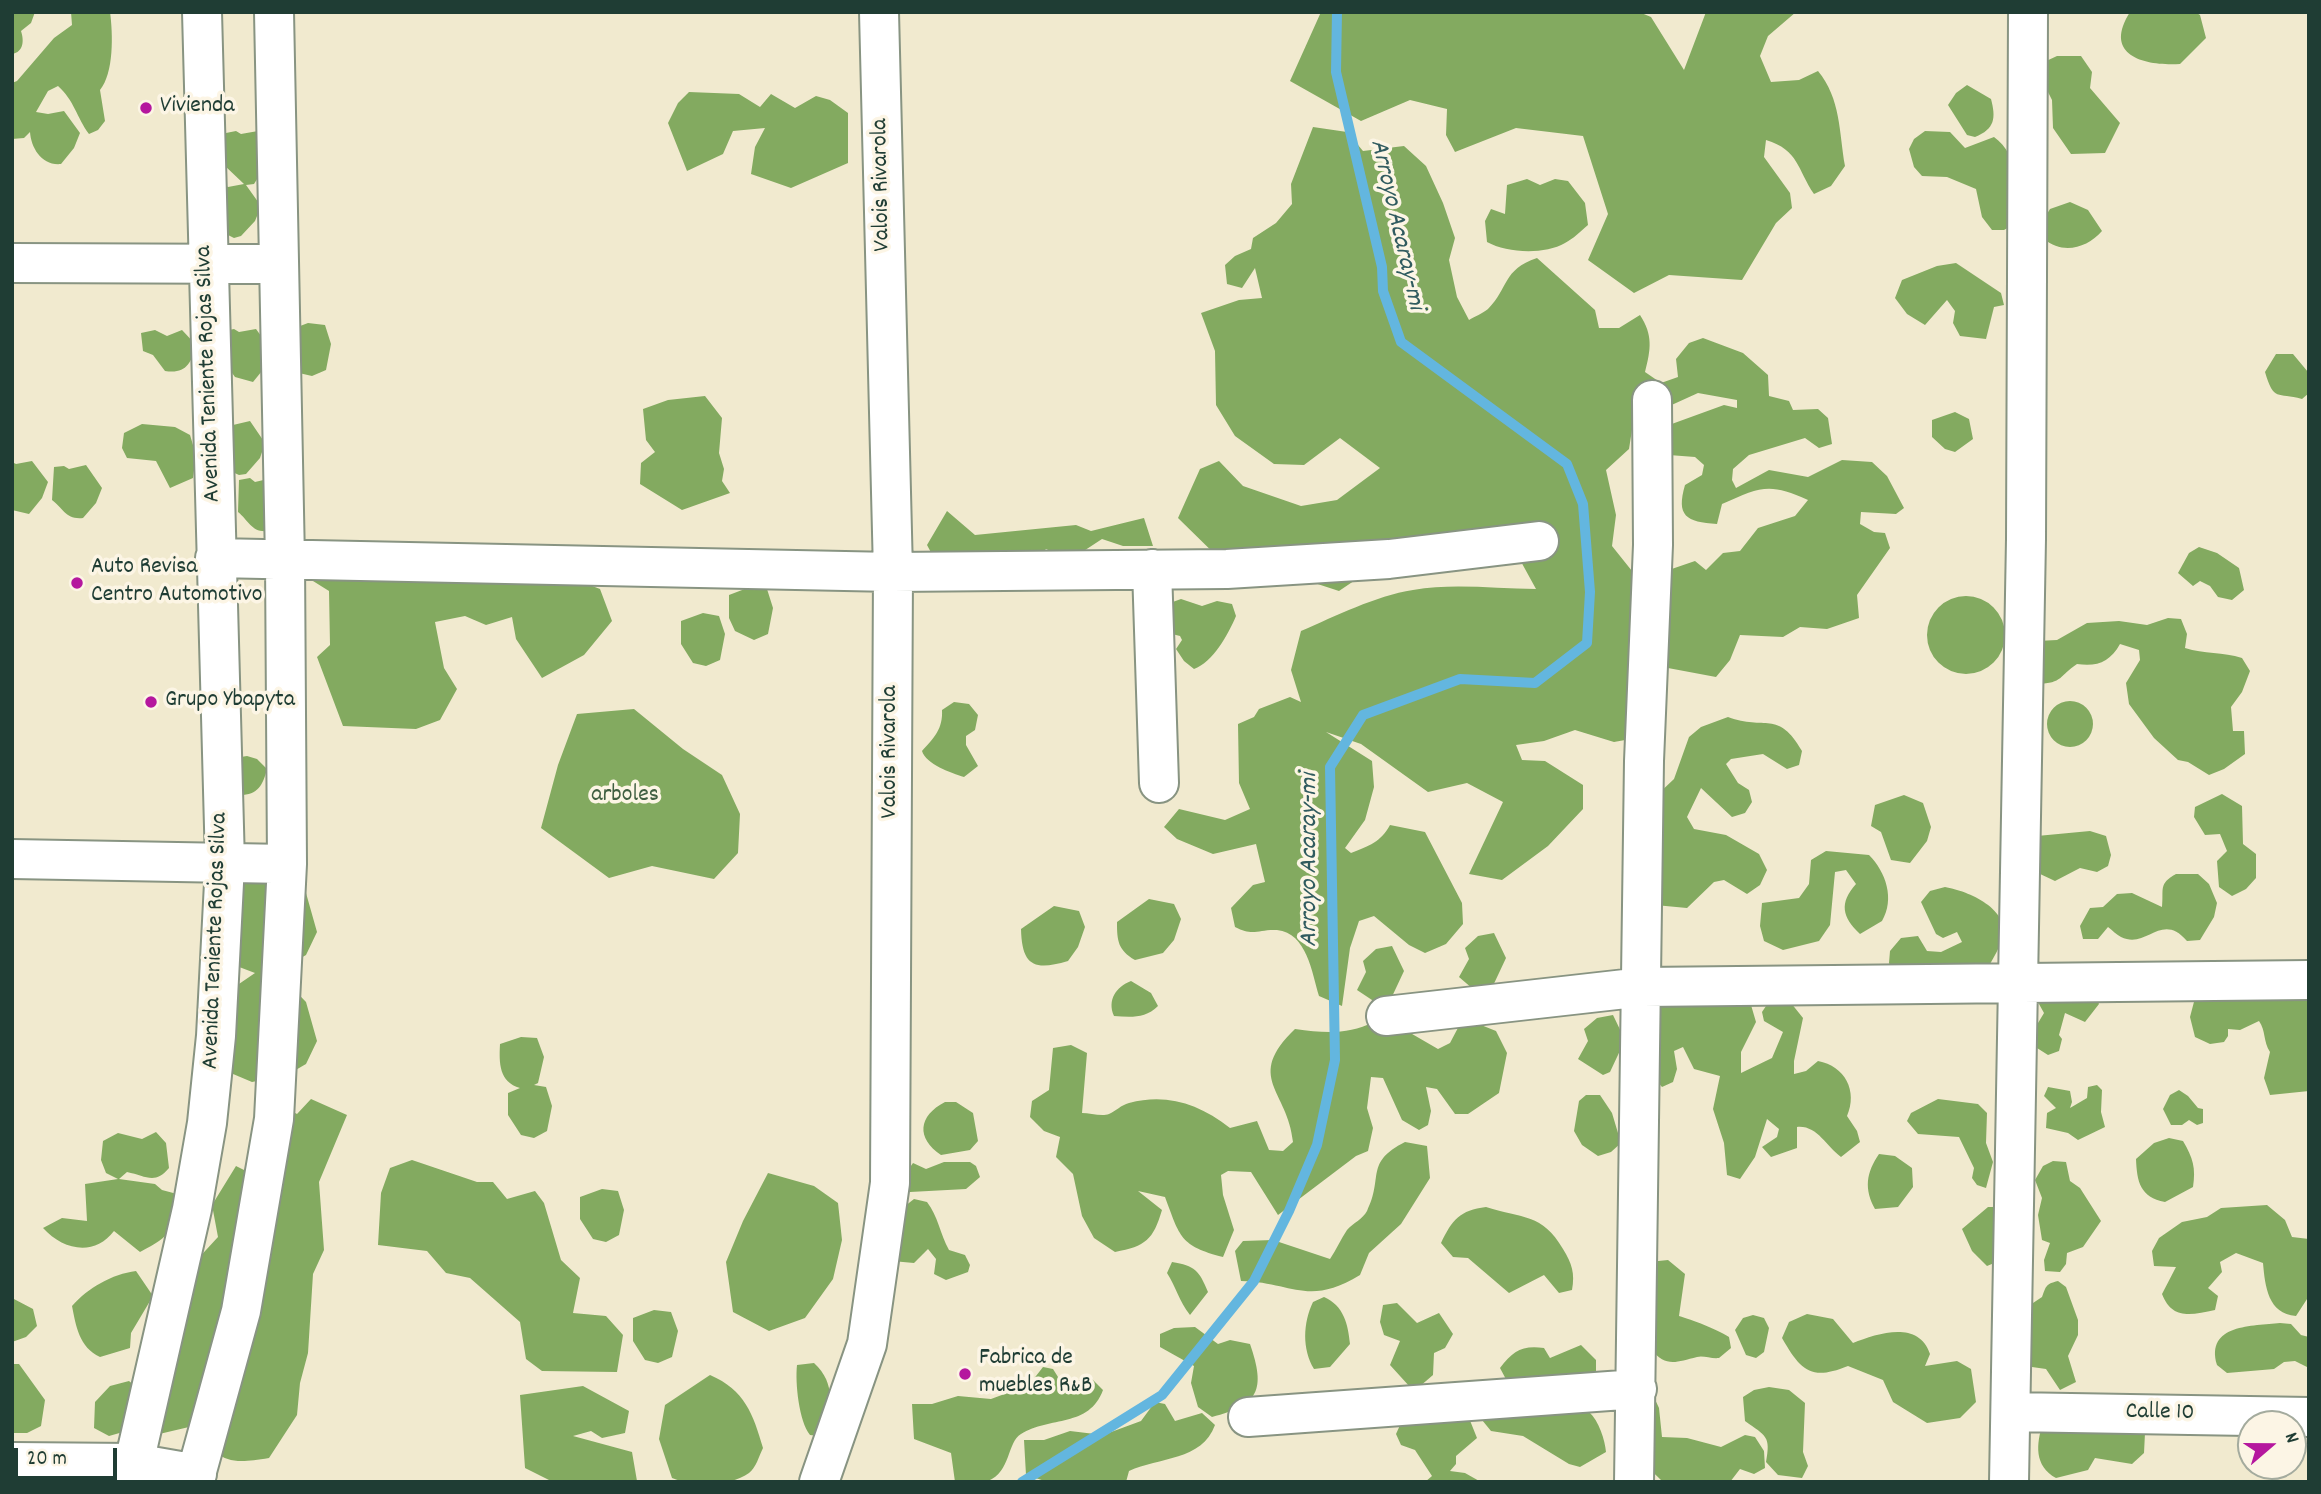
<!DOCTYPE html>
<html>
<head>
<meta charset="utf-8">
<style>
  body { margin:0 }
  #map { position:relative; width:2321px; height:1494px; overflow:hidden; background:#f1eacf; font-family:Dekko,sans-serif }
  canvas { display:block }
  .frame { position:absolute; inset:0; border:14px solid #1f3d34; pointer-events:none }
  .north { position:absolute; left:2237px; top:1410px; width:70px; height:70px; box-sizing:border-box; background:#fcf5e5; border:2px solid #a4ab9e; border-radius:50%; rotate:70deg; font-size:19px; font-weight:700; line-height:28px; text-align:center; color:#1f3d34 }
  .north::after { content:''; display:block; margin:auto; width:24px; height:32px; background:#b5179e; clip-path:polygon(50% 0,100% 100%,50% 72%,0 100%) }
  .scale { position:absolute; left:14px; top:1448px; width:103px; height:32px; box-sizing:border-box; border:4px solid #1f3d34; border-top:0; padding-left:9px; font-size:21px; line-height:24px; white-space:nowrap; color:#1f3d34; -webkit-text-stroke:5px #fcf5e5; paint-order:stroke }
</style>
</head>
<body>
<div id="map">
<canvas width="2321" height="1494"></canvas>
<div class="frame"></div>
<div class="north">N</div>
<div class="scale">20 m</div>
</div>
<script>
const ctx = document.querySelector('canvas').getContext('2d');
ctx.lineJoin = 'round';
function fillPath(path, color) { ctx.fillStyle = color; ctx.fill(path, 'evenodd'); }
function strokePath(path, color, width, dash) { ctx.strokeStyle = color; ctx.lineWidth = width; ctx.lineCap = dash ? 'butt' : 'round'; ctx.setLineDash(dash || []); ctx.stroke(path); }
function drawText(font, color, halo, rows, align = 'center') {
  ctx.font = font + ' Dekko,sans-serif'; ctx.lineWidth = 7; ctx.setLineDash([]); ctx.textBaseline = 'middle'; ctx.strokeStyle = halo; ctx.fillStyle = color; for (const [text, x, y, turn = 0] of rows) {
    ctx.save(); ctx.translate(x, y); ctx.rotate((+turn || 0) * Math.PI / 180); ctx.textAlign = isNaN(turn) ? turn : align; if (halo) ctx.strokeText(text, 0, 0); ctx.fillText(text, 0, 0); ctx.restore();
  }
}
fillPath(new Path2D(`
  M12,12H35L31,23L21,31C24,40 24,52 12,54Z
  M71,12H110C113,34 114,73 100,90L105,121L98,130L89,134C77,118 74,100 58,86L48,91L36,112L48,114L64,111L80,133L74,148L61,164C42,166 31,148 30,132L24,138L12,139V83L17,81L54,38L72,25Z
  M1321,12H1639L1651,17L1684,70L1706,12H1796L1768,36L1760,56L1771,82L1799,80L1818,71C1841,99 1839,132 1845,166L1831,186L1814,194C1797,169 1799,150 1766,140L1764,157L1790,193L1792,208L1776,223L1742,280L1669,275L1634,293L1588,260L1608,214L1583,136L1516,128L1455,152L1446,135L1447,109L1410,100L1361,121L1290,81Z
  M2130,12H2195L2200,15L2206,38L2180,64C2145,66 2102,56 2130,12Z
  M2057,56H2081L2092,72L2090,88L2120,123L2105,153L2071,154L2053,128L2052,100L2044,84L2042,63Z
  M1967,85L1991,99C1996,118 1995,129 1975,137L1967,135L1948,105L1956,93Z
  M689,92L739,94L760,107L771,94L795,108L816,96L830,100L848,113V163L791,188L751,174L755,147L765,128L733,131L723,154L687,171L668,123L678,103Z
  M1313,127L1347,132L1363,151L1404,146L1426,166L1443,203L1455,238L1449,260L1457,297L1469,320C1474,317 1483,313 1488,309C1509,288 1502,270 1537,258L1595,310L1599,328H1619L1640,315C1653,335 1651,349 1645,372L1661,383L1678,377L1676,359L1689,343L1703,338L1743,353L1768,375L1769,396L1789,401L1793,410L1818,409L1828,418L1832,444L1819,448L1805,438L1749,455L1733,469L1732,480L1736,488L1769,470L1808,477L1842,460L1872,462L1887,476L1904,508L1896,514L1861,512L1860,524L1874,532L1885,533L1890,548L1857,595L1859,618L1827,629L1800,627L1783,637L1740,635L1730,660L1716,677L1668,668L1663,656L1660,573L1695,561L1706,570L1723,553L1740,551L1758,528L1795,516L1808,500C1769,482 1760,487 1722,504L1717,524C1686,522 1676,516 1685,485L1702,475L1704,465L1695,457L1669,455L1658,429L1724,405L1737,408V400L1698,393L1665,408L1636,404L1629,449L1606,470L1616,515L1612,546L1632,571L1639,593L1641,720L1625,740L1614,742L1575,730L1544,741L1516,745L1522,760L1545,761L1583,785V809L1548,846L1502,880L1469,874L1503,802L1467,783L1428,792L1361,744L1326,732L1372,761L1374,787L1365,820L1345,848L1351,853C1369,846 1381,842 1390,825L1425,832L1462,903L1463,924L1446,944L1425,953L1409,945L1374,916L1359,921L1350,948L1342,1006L1319,996C1312,973 1307,933 1277,930C1258,929 1254,937 1235,927L1231,908L1253,885L1265,882L1256,844L1213,854L1177,839L1164,827L1179,809L1225,820L1250,809L1239,783L1238,724L1254,717L1259,709L1290,697L1301,702L1291,670L1301,631C1336,616 1375,596 1413,590C1454,583 1495,589 1536,589L1519,558L1382,562L1339,591L1290,575L1279,545L1228,567L1178,518L1200,469L1219,461L1243,486L1301,506L1337,500L1380,468L1340,438L1304,465L1274,464L1235,436L1216,405L1215,351L1201,313L1239,300L1262,298L1255,268L1242,288L1227,284L1225,265L1235,256L1251,249L1253,238L1276,223L1292,204L1291,184Z
  M236,131L241,134L258,131L259,176L254,184L246,185L261,206L255,221L241,236L234,238L224,233L223,184L228,187L244,184L224,165L226,133Z
  M1925,131L1950,132L1965,148L1994,137C2020,156 2018,191 2022,220L2004,230H1992L1982,217L1976,189L1947,177L1922,176L1914,167L1909,149L1914,139Z
  M1527,179L1540,185L1555,179L1568,181L1585,203L1588,225C1581,231 1573,239 1565,243C1544,255 1507,253 1487,242L1485,221L1491,209L1505,214L1507,185Z
  M2070,202L2088,210L2102,231C2087,248 2063,255 2044,239L2042,222L2050,209Z
  M1956,263L2001,293L2004,305L1994,307L1986,339L1960,336L1953,323L1955,311L1947,300L1925,325L1907,314L1895,298L1902,280L1937,266Z
  M308,323L325,325L331,344L326,370L312,376L299,373L287,331Z
  M234,329L239,332L256,329L272,351L266,366L253,382L235,377L227,366L224,331Z
  M155,330L167,336L182,330L197,346C190,364 186,374 165,371L153,355L143,351L141,333Z
  M2276,354H2293L2308,372L2309,393L2302,399C2277,392 2274,402 2265,372Z
  M705,396L722,418L719,453L724,469L722,481L730,493L682,510L640,484L641,463L655,452L646,440L643,409L668,400Z
  M1955,412L1969,419L1973,439L1955,452L1945,449L1932,437V420Z
  M228,421L233,425L250,421L265,443L260,458L246,474L239,475L228,470Z
  M142,424L175,427L190,435L196,455L193,478L170,488L156,461L127,458L122,448L124,433Z
  M32,461L48,482L42,498L29,514L12,510V462L16,464Z
  M86,465L102,488L96,503L83,518C66,520 63,508 52,500L54,467L64,466L69,469Z
  M250,478L255,482L272,478L268,531C252,533 249,521 238,512L239,480Z
  M947,511L975,535L1076,525L1091,531L1144,518L1153,546H1123L1102,539L1070,560L1046,549L1032,565L934,558L927,545Z
  M333,540L411,546L503,584L530,571L564,575L600,589L612,621L584,655L542,678L516,639L512,617L486,625L465,616L435,622L444,668L457,689L440,720L416,729L343,726L317,657L330,645L329,591L305,576L314,544Z
  M2199,547L2217,553L2239,568L2244,590L2232,600L2218,597L2210,586L2200,581L2193,586L2178,573L2189,553Z
  M750,587L767,589L773,608L768,634L754,640L735,631L729,618V595Z
  M1927 635a39 39 0 1 1 78 0a39 39 0 1 1-78 0Z
  M1181,599L1202,606L1217,601L1232,604L1236,616C1228,635 1213,662 1194,669L1184,661L1176,649L1182,640L1180,636L1172,634L1170,603Z
  M703,613L719,616L725,634L720,660L706,666L693,663L681,644V621Z
  M2168,618L2181,619L2187,634L2185,648C2204,654 2223,652 2242,658L2250,671L2242,692L2231,707L2233,731H2244L2245,754L2224,769L2209,775L2188,762L2178,760L2154,738L2129,704L2126,683L2140,660L2139,650L2120,644C2110,662 2097,667 2077,664C2059,676 2063,683 2038,684L2037,641L2057,640L2087,623L2119,621L2147,625Z
  M2047 724a23 23 0 1 1 46 0a23 23 0 1 1-46 0Z
  M954,702L969,704L978,715L975,730L966,736V745L978,766L964,777C951,773 926,764 922,751C934,738 943,729 942,710Z
  M634,709L683,749L722,775L740,814L738,853L714,879L652,866L609,878L541,828L558,765L577,714Z
  M1728,717C1765,731 1778,709 1802,751L1799,765L1787,769L1763,754L1731,759L1726,764L1738,783L1749,790L1752,802L1745,813L1732,817L1701,788L1687,817L1694,829L1726,835L1759,854L1767,870L1760,885L1747,894L1724,880L1714,882L1687,908L1655,905L1656,796L1674,779L1689,737L1701,727Z
  M247,756L257,759L267,769C263,785 258,795 240,795L235,758Z
  M2222,794L2242,806L2243,844L2256,854V878L2246,889L2232,896L2219,887L2217,861L2227,851L2220,834L2205,835L2194,817L2195,807Z
  M1904,795L1923,803L1931,827L1927,841L1910,863L1891,860L1881,832L1871,826L1875,805Z
  M2090,831L2106,836L2111,855L2108,866L2097,872L2080,868L2055,881L2038,873L2037,836Z
  M1826,851L1869,855C1886,872 1895,899 1882,921L1860,934C1842,917 1839,903 1856,884L1846,870L1835,872L1830,925L1819,941L1783,950L1764,941L1760,926L1762,903L1799,898L1809,884L1811,860Z
  M281,866L306,893L317,932L306,955L287,966L280,975L306,1002L317,1041L306,1064L287,1075L252,1082L226,1071L220,997L255,973L226,962L220,888Z
  M2176,874H2198L2209,884L2217,903L2214,917L2200,940L2187,941C2161,911 2147,950 2121,937C2117,935 2112,930 2108,927L2098,939H2083L2080,926L2090,908L2103,907L2117,894L2132,893L2162,907C2164,889 2158,884 2176,874Z
  M1945,887C1968,891 2012,909 2002,940C1996,956 1984,973 1976,989L1894,974L1889,963L1890,951L1901,938L1918,936L1927,951L1941,952L1962,942L1957,932L1943,938L1936,934L1921,902L1930,891Z
  M1149,899L1174,904L1181,919L1174,940L1163,953L1135,960C1118,950 1117,941 1117,922Z
  M1054,906L1079,911L1085,927L1078,947L1068,961C1034,971 1022,966 1021,929Z
  M1494,933L1506,958L1491,990L1473,989L1459,977L1469,959L1465,948L1478,936Z
  M1392,946L1404,971L1389,1003L1381,1006L1357,990L1366,972L1363,961L1376,949Z
  M1131,981L1151,993L1158,1006C1145,1019 1130,1017 1114,1016C1107,1000 1116,987 1131,981Z
  M2091,986L2099,1004L2085,1022L2065,1013L2059,1035L2062,1039L2059,1051L2048,1055L2037,1048L2038,1023L2044,1013L2039,1004L2044,994Z
  M2309,991V1091L2270,1095L2264,1078L2270,1052C2263,1041 2266,1031 2259,1021L2240,1030L2228,1029V1036L2224,1042L2210,1044L2195,1037L2190,1017L2195,998Z
  M1739,995L1751,1005L1756,1022L1741,1052V1073L1772,1058L1783,1032L1764,1021L1762,1012L1770,1000L1791,1003L1803,1018L1794,1061V1074L1806,1071L1818,1061C1845,1066 1858,1091 1847,1116L1857,1131L1860,1142L1841,1157C1826,1146 1817,1125 1797,1127V1148L1771,1157L1762,1147L1777,1137L1779,1129L1767,1119L1755,1157L1740,1179L1727,1175L1724,1143L1713,1109L1720,1076L1694,1069L1683,1047L1674,1051L1677,1069L1673,1082L1662,1087L1650,1073L1654,1007L1677,998Z
  M1613,1015L1625,1040L1610,1072L1603,1075L1578,1059L1588,1041L1584,1029L1597,1018Z
  M1374,1022L1400,1027L1438,1049L1450,1043L1460,1024L1481,1025L1496,1031L1507,1053L1499,1093L1468,1114H1455L1437,1089L1426,1087L1431,1111L1428,1125L1419,1130L1402,1120L1383,1078L1371,1077L1367,1108L1373,1128L1368,1151L1356,1156L1278,1215L1251,1172L1228,1171L1221,1175L1223,1195L1234,1230L1223,1257C1180,1246 1180,1237 1165,1197L1138,1191L1162,1210C1153,1240 1146,1246 1115,1252L1094,1238L1082,1216L1073,1174L1056,1157L1060,1137L1044,1131L1030,1117L1032,1101L1049,1090L1053,1048L1071,1045L1087,1053L1082,1113C1090,1113 1102,1117 1109,1114C1116,1111 1121,1105 1129,1103C1167,1093 1199,1104 1230,1128L1257,1121L1269,1150L1283,1151L1293,1142C1288,1090 1244,1078 1295,1029C1325,1033 1347,1035 1374,1022Z
  M521,1037L537,1038L544,1057L538,1083L534,1085L546,1087L552,1106L547,1131L534,1138L521,1135L508,1115V1093L520,1088C499,1082 499,1063 500,1044Z
  M2097,1085L2102,1090L2101,1112L2105,1127L2078,1140L2068,1133L2046,1128L2047,1113L2056,1108L2044,1096L2048,1087L2070,1091L2072,1102L2070,1108L2087,1098L2088,1087Z
  M2179,1090L2188,1096L2198,1108L2203,1109V1123L2197,1125L2189,1120L2182,1125H2171L2163,1109L2170,1095Z
  M1586,1095H1600L1612,1113L1621,1143L1611,1152L1598,1156L1582,1145L1574,1131L1579,1101Z
  M264,1097L297,1114L311,1099L347,1115L319,1182L324,1250L313,1274L308,1353L300,1383L297,1415L269,1458C223,1466 221,1459 189,1427L155,1435L194,1263L218,1237L212,1205L236,1166L246,1171Z
  M1938,1099L1978,1104L1987,1113L1986,1143L1993,1162L1986,1188L1977,1185L1972,1178L1974,1168L1959,1137L1918,1134L1907,1121L1911,1113Z
  M945,1102H956L973,1113L978,1141L970,1150L941,1155C916,1138 918,1116 945,1102Z
  M156,1132L166,1143L169,1168C155,1185 146,1176 127,1172L119,1179L155,1184L162,1190L177,1194C172,1232 174,1234 140,1252L114,1231C94,1257 63,1250 43,1228L62,1218L87,1221L85,1184L118,1179L106,1173L101,1160L103,1141L118,1133L142,1139Z
  M2169,1138L2183,1141C2193,1158 2196,1168 2193,1187L2165,1202C2140,1197 2137,1182 2136,1159L2154,1143Z
  M1405,1142L1427,1146L1430,1178L1401,1224L1369,1253L1360,1275C1308,1307 1292,1282 1241,1281L1235,1251L1243,1241L1273,1240L1330,1259C1336,1250 1341,1239 1347,1230C1353,1223 1363,1219 1367,1211C1384,1177 1364,1163 1405,1142Z
  M1879,1154L1895,1156L1912,1168L1913,1187L1898,1207L1875,1209C1864,1189 1866,1173 1879,1154Z
  M412,1160L477,1182H493L507,1199L535,1191L544,1203L561,1260L580,1278L573,1313L606,1316L623,1335L617,1372L542,1371L526,1359L520,1322L470,1278L446,1273L427,1251L378,1245L381,1193L390,1168Z
  M2053,1161L2066,1162L2070,1181L2080,1188L2101,1221L2083,1247L2067,1253L2066,1264L2060,1272L2045,1271L2044,1260L2050,1243L2042,1240L2038,1215L2042,1198L2035,1180L2043,1166Z
  M944,1162H970L976,1166L980,1177L966,1189L910,1192L906,1187V1173L913,1163L926,1169Z
  M768,1173L814,1186L838,1203L842,1240L833,1279L805,1318L769,1331L733,1312L726,1262L743,1221Z
  M602,1189L618,1191L624,1210L619,1235L606,1242L593,1239L580,1219V1197Z
  M914,1199L927,1202C938,1216 940,1234 949,1250L965,1255L970,1265L968,1272L946,1280L934,1274L936,1259L928,1249L914,1263L892,1261L900,1210Z
  M2267,1205L2285,1220L2292,1237L2309,1239V1296L2296,1316C2268,1314 2265,1286 2263,1263L2236,1253L2220,1262L2222,1272L2208,1288L2218,1296L2215,1310C2191,1315 2172,1320 2162,1294L2176,1267L2154,1266L2152,1251L2159,1238L2182,1222L2207,1217L2221,1208Z
  M1486,1207C1523,1219 1542,1213 1563,1249C1572,1264 1575,1273 1572,1290L1559,1293L1544,1275L1509,1293L1468,1258L1453,1257L1441,1243C1452,1220 1460,1210 1486,1207Z
  M1988,1207H2002L1999,1261L1987,1266L1972,1251L1962,1229Z
  M1668,1260L1685,1274L1679,1316C1692,1320 1717,1329 1729,1337L1731,1348L1719,1358C1711,1359 1703,1355 1697,1357C1676,1362 1666,1368 1651,1349L1639,1263Z
  M1172,1262C1195,1266 1199,1270 1208,1292L1190,1315C1179,1301 1176,1287 1167,1273Z
  M136,1271L153,1296L131,1333L130,1348L100,1357C79,1347 76,1326 72,1306C88,1288 112,1274 136,1271Z
  M2058,1281L2066,1287L2078,1320V1335L2068,1356L2076,1382L2060,1390L2046,1369L2032,1367L2027,1357L2030,1305L2042,1297C2046,1287 2045,1284 2058,1281Z
  M1324,1297C1344,1306 1348,1324 1350,1344L1330,1367L1314,1369C1302,1349 1303,1323 1313,1302Z
  M12,1298L33,1309L37,1326L26,1337L12,1342Z
  M1397,1303L1417,1323L1439,1313L1453,1334L1445,1348L1434,1353L1433,1375L1419,1387H1410L1390,1365L1400,1341L1384,1335L1380,1322L1383,1305Z
  M654,1310L671,1312L678,1331L672,1357L658,1363L645,1360L633,1341V1318Z
  M1807,1314L1833,1319L1853,1343C1878,1333 1919,1320 1930,1354L1925,1366L1957,1361L1971,1369L1976,1402L1960,1418L1927,1423L1893,1402L1883,1380L1848,1366C1811,1381 1801,1371 1782,1338L1789,1322Z
  M1753,1315L1764,1318L1769,1328L1764,1352L1756,1358L1746,1355L1735,1330L1743,1318Z
  M2280,1323L2291,1324L2301,1335L2309,1337V1368L2295,1361L2284,1362L2274,1369L2227,1373L2217,1365C2205,1324 2253,1326 2280,1323Z
  M1195,1327L1218,1344L1230,1340L1250,1344C1266,1390 1259,1405 1212,1417L1198,1407L1191,1383L1194,1366L1160,1347V1334L1174,1328Z
  M1581,1345L1596,1360V1377L1508,1383L1500,1368C1513,1351 1522,1345 1544,1348L1550,1358Z
  M814,1363C837,1384 830,1408 827,1437L810,1435C799,1421 795,1383 797,1365Z
  M12,1364H19L45,1400L41,1426L27,1433H12Z
  M1043,1367L1053,1369L1063,1385L1090,1377L1103,1390C1089,1428 1050,1416 1021,1434C1007,1442 1011,1472 988,1481C979,1484 965,1482 955,1482L951,1453L914,1439L912,1404H932L958,1396L991,1399L1029,1385Z
  M710,1375C745,1390 753,1414 763,1448C759,1456 756,1468 749,1473C732,1486 692,1487 672,1478L659,1439L665,1405Z
  M129,1381L149,1398L123,1432L109,1436L94,1428L95,1402L110,1386Z
  M583,1386L629,1411L625,1433L602,1438L591,1431L573,1436L632,1452L637,1481L549,1480L525,1468L520,1395Z
  M1769,1387L1789,1390L1805,1403L1803,1452L1808,1466L1802,1478L1778,1475L1766,1462C1771,1436 1766,1436 1745,1421L1743,1397L1754,1390Z
  M1653,1395L1659,1408L1662,1437L1687,1438L1721,1447L1745,1435L1755,1437L1764,1451L1765,1468L1754,1474L1740,1469L1730,1482L1661,1480L1631,1451Z
  M1480,1398C1504,1400 1572,1398 1589,1412C1599,1421 1605,1440 1606,1452L1580,1467L1569,1464L1523,1436L1491,1431L1482,1420Z
  M1155,1402L1165,1404L1175,1421L1202,1413L1215,1425C1202,1461 1159,1457 1129,1471L1126,1482H1048L1026,1475L1024,1440H1044L1070,1431L1103,1435L1141,1421Z
  M1406,1412L1469,1418L1477,1438L1456,1456V1464L1450,1471L1465,1473L1481,1482H1425L1432,1476L1415,1450L1401,1445L1396,1434Z
  M2043,1423L2145,1433L2144,1453L2132,1464L2095,1458L2088,1470L2056,1478C2034,1466 2036,1444 2043,1423Z`), '#83aa60');
strokePath(new Path2D(`
  M1022,1482L1162,1395L1254,1281L1289,1211L1317,1145L1335,1060L1330,767L1363,715L1460,679L1535,683L1587,643L1590,592L1583,504L1567,464L1401,342L1383,291L1382,267L1336,72L1337,12`), '#63b6df', 10);
const minor = new Path2D(`
  M12,263L278,264
  M215,558L893,572L1227,569L1389,559L1539,541
  M1152,569L1159,783
  M12,859L287,864
  M1386,1016L1643,987L2309,980
  M2011,1412L2309,1417
  M1248,1417L1637,1389
  M12,1462L134,1463L197,1474
  M127,1482L134,1463L192,1209L207,1123L216,1036L225,864L202,12
  M194,1482L241,1311L274,1119L287,864L285,560L274,12
  M819,1482L867,1344L890,1183L893,572L879,12
  M1634,1482L1644,761L1653,545L1652,400
  M2009,1482L2026,539L2028,12`);
strokePath(minor, '#889482', 42);
strokePath(minor, '#fff', 38);
for (const [x, y, r, color] of [
  [146,108,7,"#b5179e"],
  [77,583,7,"#b5179e"],
  [151,702,7,"#b5179e"],
  [965,1374,7,"#b5179e"]
]) { const dot = new Path2D(); dot.arc(x, y, r, 0, 2 * Math.PI); ctx.fillStyle = color; ctx.fill(dot); strokePath(dot, '#fcf5e5', 2.5); }
drawText('24px', '#1f3d34', '#fcf5e5', [
  ["Vivienda",160,108],
  ["Auto Revisa",91,569],
  ["Centro Automotivo",91,597],
  ["Grupo Ybapyta",165,702],
  ["Fabrica de",979,1360],
  ["muebles R&B",979,1388]
], 'left');
drawText('24px', '#1f3d34', '#fcf5e5', [
  ["Valois Rivarola",883,185,-91],
  ["Avenida Teniente Rojas Silva",210,374,-92],
  ["Valois Rivarola",892,752,-90],
  ["Avenida Teniente Rojas Silva",217,941,-88],
  ["Calle 10",2160,1414,1]
]);
drawText('24px', '#405f42', '#fcf5e5', [
  ["arboles",625,797]
]);
drawText('italic 26px', '#305b5f', '#fcf5e5', [
  ["Arroyo Acaray-mi",1395,225,77],
  ["Arroyo Acaray-mi",1311,860,-90]
]);
</script>
</body>
</html>
